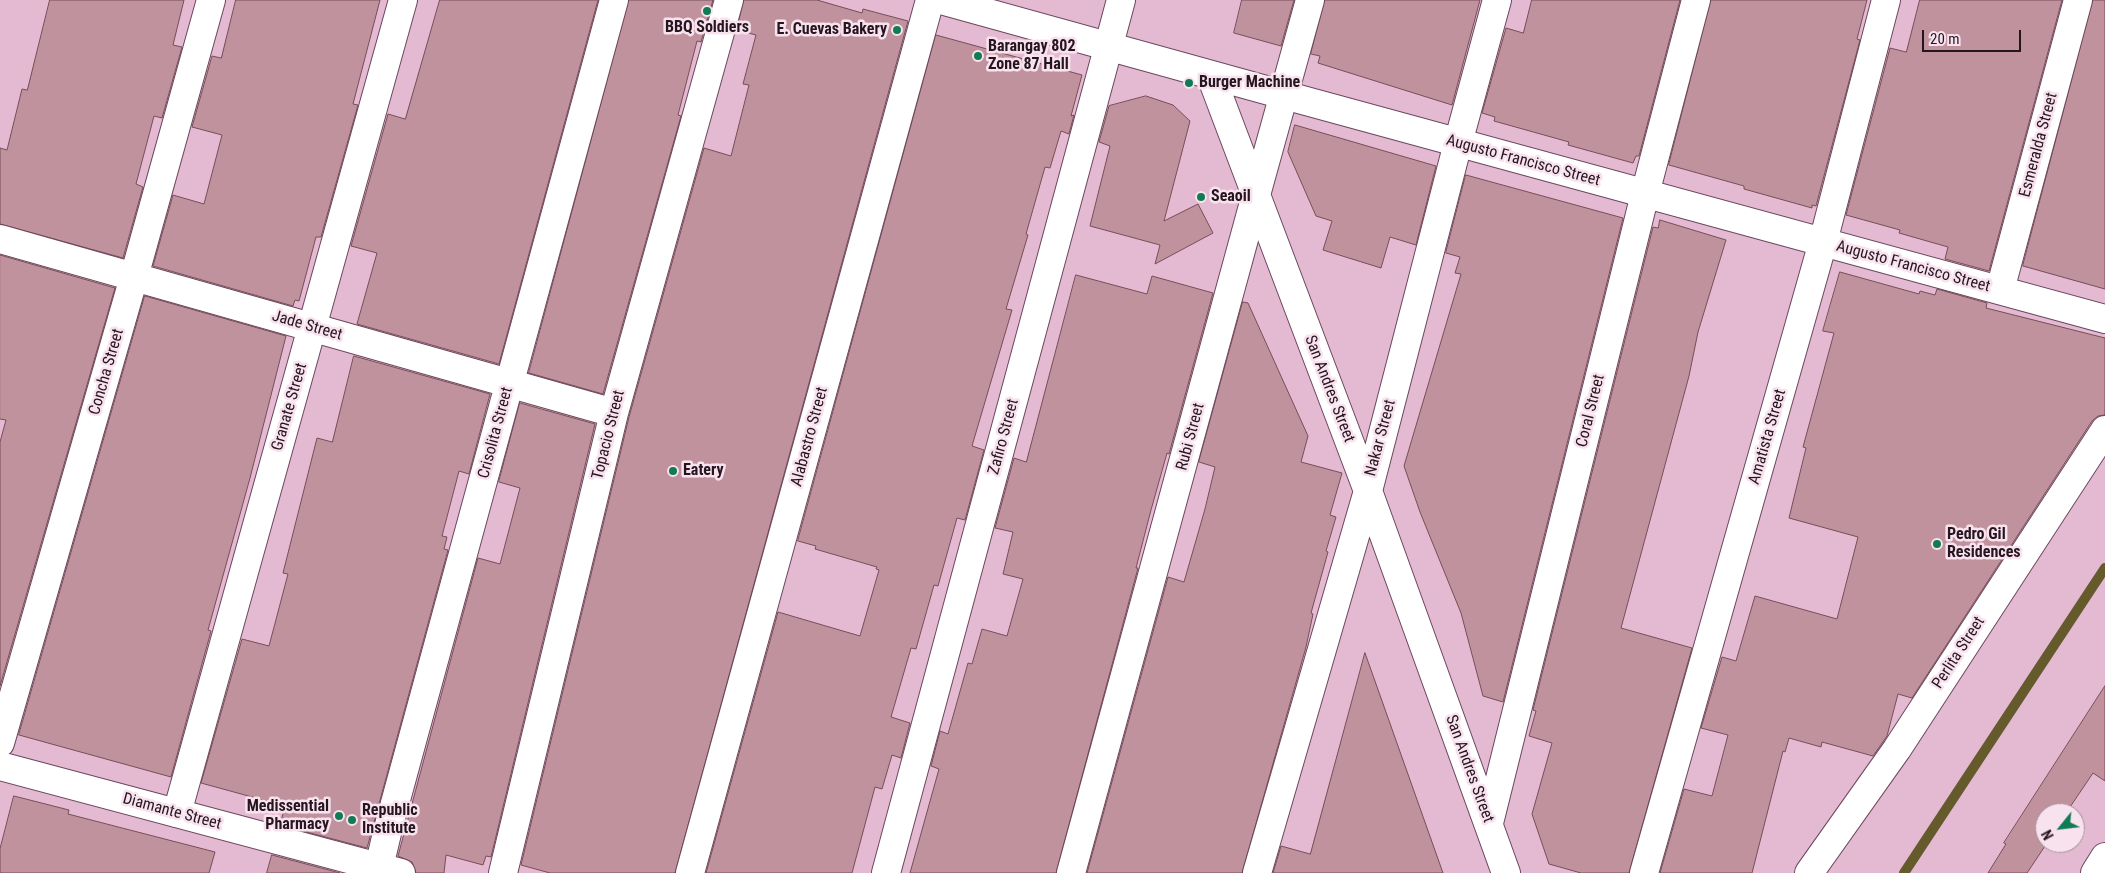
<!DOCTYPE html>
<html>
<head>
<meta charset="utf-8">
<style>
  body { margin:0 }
  #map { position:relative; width:2105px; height:873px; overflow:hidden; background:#e4bad3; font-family:"Roboto Condensed",sans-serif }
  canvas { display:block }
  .north { position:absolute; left:2035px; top:803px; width:50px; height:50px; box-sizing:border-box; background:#f8e2ee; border:1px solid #a3909b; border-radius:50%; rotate:241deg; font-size:14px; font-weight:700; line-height:20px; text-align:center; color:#24151e }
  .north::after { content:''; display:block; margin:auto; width:18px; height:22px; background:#117b55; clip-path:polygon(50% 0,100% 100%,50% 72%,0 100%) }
  .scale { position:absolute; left:1922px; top:30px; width:99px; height:22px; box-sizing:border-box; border:2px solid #24151e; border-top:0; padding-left:6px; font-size:15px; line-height:18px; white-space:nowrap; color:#24151e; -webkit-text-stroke:4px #f8e2ee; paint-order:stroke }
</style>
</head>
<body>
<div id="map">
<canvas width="2105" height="873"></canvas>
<div class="north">N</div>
<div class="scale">20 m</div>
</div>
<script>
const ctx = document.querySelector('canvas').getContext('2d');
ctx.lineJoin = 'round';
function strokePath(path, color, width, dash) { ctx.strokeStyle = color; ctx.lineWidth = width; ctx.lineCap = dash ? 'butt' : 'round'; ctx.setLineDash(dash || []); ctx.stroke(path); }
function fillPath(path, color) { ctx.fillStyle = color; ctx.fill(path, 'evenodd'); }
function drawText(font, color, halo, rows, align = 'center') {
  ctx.font = font + ' "Roboto Condensed",sans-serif'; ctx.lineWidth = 5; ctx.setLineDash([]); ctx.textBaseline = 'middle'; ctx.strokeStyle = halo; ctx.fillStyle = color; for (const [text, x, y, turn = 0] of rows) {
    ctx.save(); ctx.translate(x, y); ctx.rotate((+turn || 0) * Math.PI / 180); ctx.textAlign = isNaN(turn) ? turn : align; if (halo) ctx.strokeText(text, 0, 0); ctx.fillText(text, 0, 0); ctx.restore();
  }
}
strokePath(new Path2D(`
  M1904,873L2105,568`), '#645a2b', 10);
const building = new Path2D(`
  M50,0H184L173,45L182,47L162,118L154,116L136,184L143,187L123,258L0,224V148L7,150L22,89L27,90Z
  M236,0H380L353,104L358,105L321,237H316L299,301L295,300L293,306L153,266L173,195L204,204L222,135L192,127L212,56L221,58Z
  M440,0H598L499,364L357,324L377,253L351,246L388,114L405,119Z
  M629,0H713L701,42L697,41L678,115L681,116L603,394L529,373Z
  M744,0H817L862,13L863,9L908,21L675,873H550L521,865L629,417L704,148L731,156L749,85L743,84L756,35L737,30Z
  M1242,0H1294L1281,46L1234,33Z
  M1325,0H1480L1452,105L1318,63L1320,56L1311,54Z
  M1532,0H1680L1639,156H1636L1633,163L1568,145L1569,142L1494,121L1495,117L1482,113L1506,28L1523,33Z
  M1711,0H1867L1857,39L1860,40L1816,206L1812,205V208L1744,189V186L1669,165Z
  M1920,0H2062L1989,271L1945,259L1948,247L1899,233L1900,230L1846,215L1890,48L1906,52Z
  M2093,0H2105V289L2023,266Z
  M936,35L1082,75L1071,116L1074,115L1069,134L1061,131L1050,168L1045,167L1026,234L1028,235L1006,309L1012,310L972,446L984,450L965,520L957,518L938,586L934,585L916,649L911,648L891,717L910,723L901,758L892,755L882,789L875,787L852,873H706L778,612L860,636L879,570L876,569L877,567L815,549L816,546L798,541Z
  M1146,96L1173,105L1190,121L1164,221L1198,204L1213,233L1155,264L1160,245L1090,226L1110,146L1099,142L1109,106Z
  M1295,125L1436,166L1416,245L1390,237L1381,268L1323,250L1332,221L1316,216L1288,152Z
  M1466,175L1623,218L1503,702L1483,696L1461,613L1420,512L1404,466L1461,274L1455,273L1460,257L1446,253Z
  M1660,220L1726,240L1698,332L1689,376L1621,628L1692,648L1629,873H1581L1549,864L1532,814L1552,743L1529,736L1536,711L1533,710L1653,227L1658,228Z
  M0,255L115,288L0,686V442L6,420L0,419Z
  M1840,272L1919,294L1920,291L1935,295L1937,289L1987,303L1986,308L2105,338V415L2098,416L2092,421L1912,698L1898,694L1887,736L1873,756L1822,742L1821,747L1789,738L1785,752L1783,751L1752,873H1660L1684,789L1712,796L1728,735L1701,728L1722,657L1736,661L1755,596L1837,619L1858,537L1789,518L1806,448L1803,447L1834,333L1823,331Z
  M1076,275L1147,294L1152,276L1213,293L1169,454L1167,453L1151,510L1136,568H1138L1056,873H910L939,769L931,766L940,731L948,734L968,663L972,664L982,629L1007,636L1023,579L1003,574L1013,532L995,528L1014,458L1026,462Z
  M145,296L286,336L250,478L208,630L211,631L171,777L19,735Z
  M1243,302L1248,303L1308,436L1301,462L1342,473L1330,515L1336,517L1326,551L1328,552L1311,613L1313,614L1306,647L1242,873H1087L1168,577L1184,582L1205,509L1215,467L1199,462Z
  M354,356L490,394L469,474L459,471L442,536L447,537L444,549L448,550L367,848L280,825L285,806L201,783L242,639L269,646L288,574L283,573L317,438L332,442Z
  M520,403L595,424L491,857L486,856L483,865L446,855L444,873H416L412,862L398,856L478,558L500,564L520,488L499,482Z
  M1365,653L1443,873H1273L1281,846L1310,854Z
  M2105,686V781L2093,773L2066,813H2045V843H2047L2027,873H1988L2006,844L2004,843Z
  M14,796L69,810L68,814L215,852L209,873H0V849Z
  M272,855L340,873H267Z`);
fillPath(building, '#c0929d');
strokePath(building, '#774d58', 1);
const minor = new Path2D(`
  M1284,95L2105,319
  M0,239L614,413
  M2000,290L2078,0
  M0,743L134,277L211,0
  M177,813L403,0
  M1489,823L1645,194L1696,0
  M379,867L388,829L614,0
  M503,873L614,413L729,0
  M690,873L930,0
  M886,873L1121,0
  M1071,873L1256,195
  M1644,873L1823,242L1886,0`);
const tertiary = new Path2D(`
  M941,0L1284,95
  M1211,76L1368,491L1506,873
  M1256,195L1310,0
  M0,766L401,873
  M1257,873L1368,491L1458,143L1497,0
  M1809,873L1897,749L2105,430`);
const primary = new Path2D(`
  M2095,873L2105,857`);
strokePath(minor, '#6b475d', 30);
strokePath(tertiary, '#6b475d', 30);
strokePath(primary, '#6b475d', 30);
strokePath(minor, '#fff', 28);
strokePath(tertiary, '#fff', 28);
strokePath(primary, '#fff', 28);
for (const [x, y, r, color] of [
  [707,11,5,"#117b55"],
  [897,30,5,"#117b55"],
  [978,56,5,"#117b55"],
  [1189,83,5,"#117b55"],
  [1201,197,5,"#117b55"],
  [673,471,5,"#117b55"],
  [1937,544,5,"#117b55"],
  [339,816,5,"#117b55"],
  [352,820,5,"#117b55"]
]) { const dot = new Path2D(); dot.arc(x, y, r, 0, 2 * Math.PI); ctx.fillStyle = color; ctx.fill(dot); strokePath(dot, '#f8e2ee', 2); }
drawText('bold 16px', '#24151e', '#f8e2ee', [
  ["BBQ Soldiers",707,28,"center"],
  ["E. Cuevas Bakery",887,30,"right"],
  ["Barangay 802",988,47],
  ["Zone 87 Hall",988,65],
  ["Burger Machine",1199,83],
  ["Seaoil",1211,197],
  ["Eatery",683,471],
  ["Pedro Gil",1947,535],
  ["Residences",1947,553],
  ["Medissential",329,807,"right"],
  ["Pharmacy",329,825,"right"],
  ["Republic",362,811],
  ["Institute",362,829]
], 'left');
drawText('16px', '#24151e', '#f8e2ee', [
  ["Esmeralda Street",2039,145,-75],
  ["Augusto Francisco Street",1523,161,15],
  ["Augusto Francisco Street",1913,267,15],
  ["Jade Street",307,326,16],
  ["Concha Street",107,372,-74],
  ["San Andres Street",1329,389,69],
  ["Granate Street",290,407,-74],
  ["Coral Street",1591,411,-76],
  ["Crisolita Street",496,433,-75],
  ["Topacio Street",609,435,-76],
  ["Alabastro Street",810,437,-75],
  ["Zafiro Street",1004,437,-75],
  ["Rubi Street",1191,437,-75],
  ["Amatista Street",1768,437,-74],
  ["Nakar Street",1381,438,-75],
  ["Perlita Street",1959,653,-57],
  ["San Andres Street",1469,769,70],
  ["Diamante Street",172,812,15]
]);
</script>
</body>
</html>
